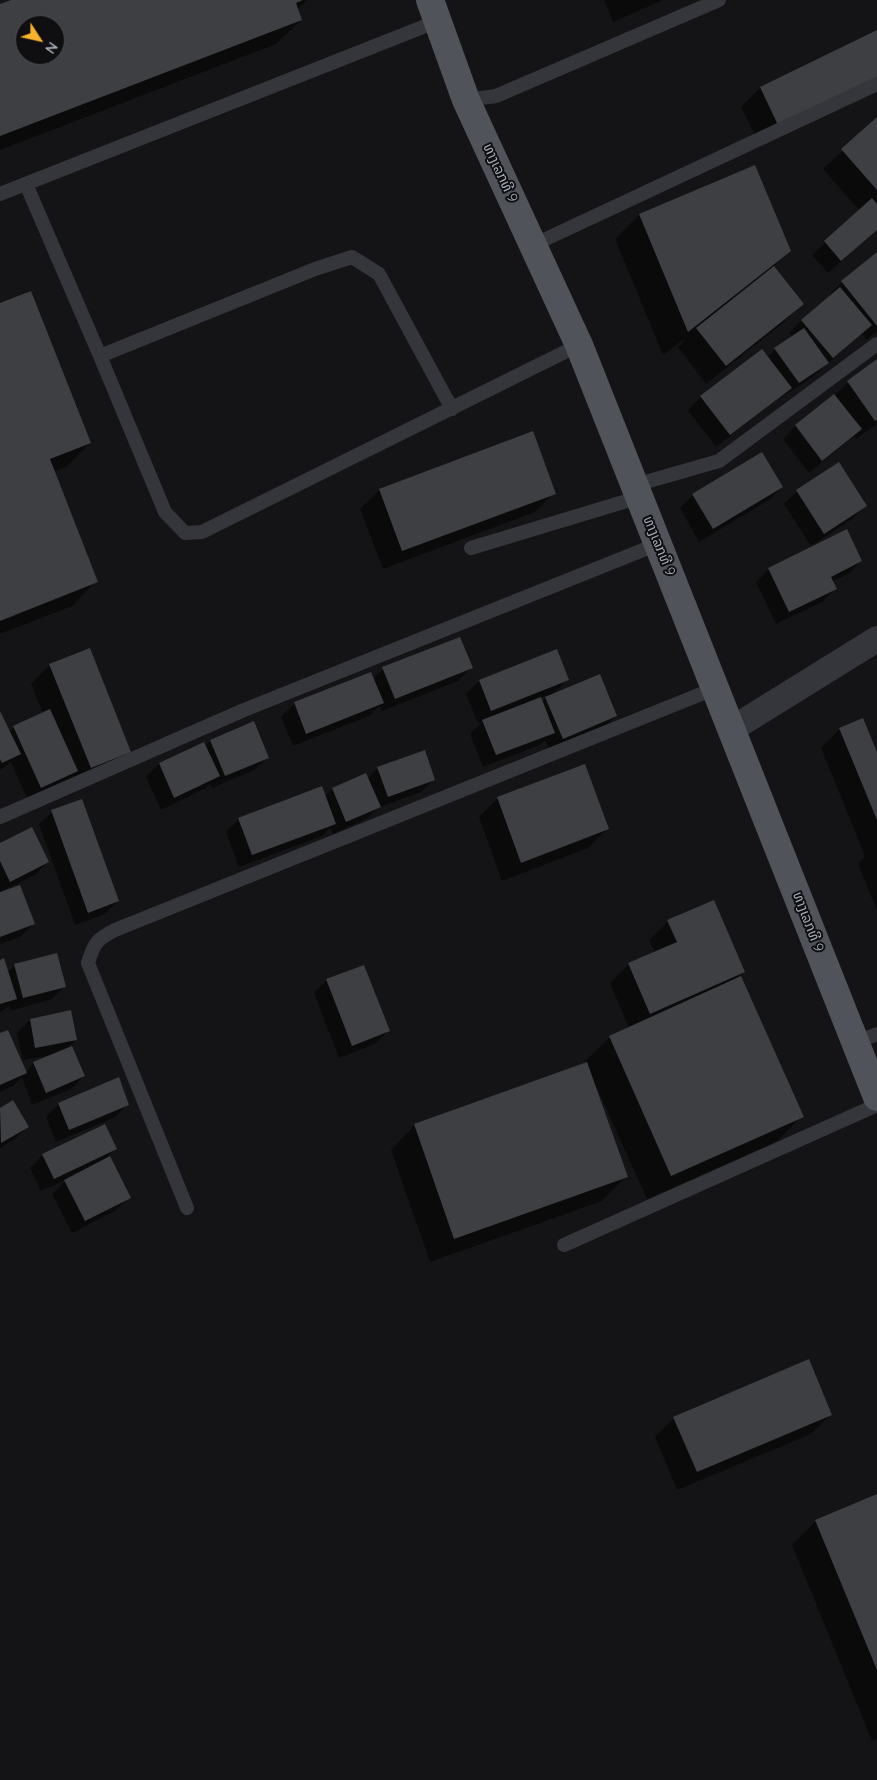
<!DOCTYPE html>
<html>
<head>
<meta charset="utf-8">
<style>
  body { margin:0 }
  #map { position:relative; width:877px; height:1780px; overflow:hidden; background:#141416; font-family:Quicksand,sans-serif }
  canvas { display:block }
  .north { position:absolute; left:15px; top:15px; width:50px; height:50px; box-sizing:border-box; background:#0f0f11; border:1px solid #4b4d53; border-radius:50%; rotate:125deg; font-size:14px; font-weight:700; line-height:20px; text-align:center; color:#a5abb7 }
  .north::after { content:''; display:block; margin:auto; width:18px; height:22px; background:#f8b32a; clip-path:polygon(50% 0,100% 100%,50% 72%,0 100%) }
</style>
</head>
<body>
<div id="map">
<canvas width="877" height="1780"></canvas>
<div class="north">N</div>
</div>
<script>
const ctx = document.querySelector('canvas').getContext('2d');
ctx.lineJoin = 'round';
function fillPath(path, color) { ctx.fillStyle = color; ctx.fill(path, 'evenodd'); }
function strokePath(path, color, width, dash) { ctx.strokeStyle = color; ctx.lineWidth = width; ctx.lineCap = dash ? 'butt' : 'round'; ctx.setLineDash(dash || []); ctx.stroke(path); }
function drawText(font, color, halo, rows, align = 'center') {
  ctx.font = font + ' Quicksand,"Noto Sans Lao",sans-serif'; ctx.lineWidth = 4; ctx.setLineDash([]); ctx.textBaseline = 'middle'; ctx.strokeStyle = halo; ctx.fillStyle = color; for (const [text, x, y, turn = 0] of rows) {
    ctx.save(); ctx.translate(x, y); ctx.rotate((+turn || 0) * Math.PI / 180); ctx.textAlign = isNaN(turn) ? turn : align; if (halo) ctx.strokeText(text, 0, 0); ctx.fillText(text, 0, 0); ctx.restore();
  }
}
fillPath(new Path2D(`
  M15,0H307L297,10L301,20L276,44L0,150V6ZM25,25H55V55H25Z
  M604,0H663L613,22Z
  M877,31V85L759,143L741,107L760,88Z
  M877,119V229L828,273L812,255L859,210L823,169Z
  M754,167L789,251L773,267L802,304L783,323L706,384L678,347L684,341L683,340L663,355L615,239L639,215Z
  M877,253V331L866,340L861,334L814,376L785,395L784,394L716,447L688,410L701,397L767,358L775,349L793,337L789,333L802,320L830,297L829,295L842,282Z
  M0,305L90,443L66,467L53,472L96,581L72,606L0,634Z
  M877,361V424L856,439L854,436L809,473L783,439L795,426L831,399L848,382Z
  M762,453L782,487L769,500L699,542L680,508L693,495Z
  M839,464L865,506L852,519L811,546L784,504L797,491Z
  M379,490L554,493L535,512L383,569L360,509Z
  M861,561L848,574L832,582L835,589L822,602L776,624L756,582L769,569Z
  M50,665L130,752L111,771L71,786L69,779L64,784L28,800L11,762L0,770V714L9,732L14,727L43,714L31,684Z
  M471,668L458,681L382,711L379,706L369,716L293,746L281,717L294,704L371,674L373,679L383,669Z
  M567,680L552,695L616,716L603,729L550,751L545,740L540,745L483,767L470,734L483,721L478,723L466,694L479,681ZM548,695L542,702L540,698Z
  M840,729L877,755V911L858,864L865,856L821,748Z
  M210,741L267,758L254,770L212,788L210,784L206,788L161,810L146,777L159,764L204,743L205,746Z
  M584,766L607,829L588,848L502,881L479,817L498,798Z
  M378,768L434,779L421,792L378,808L366,819L333,834L330,828L322,836L239,867L226,832L239,819L325,796L332,789L367,779Z
  M52,812L118,901L105,914L75,925L39,824Z
  M0,844L48,862L35,875L6,889L33,924L20,937L0,944Z
  M668,921L744,971L735,980L802,1116L778,1141L647,1199L596,1086L595,1087L626,1177L602,1201L430,1262L391,1150L415,1125L587,1064L585,1061L610,1037L629,1028L610,983L629,964L655,953L649,940Z
  M0,961L8,972L15,965L65,986L52,999L10,1011L9,1006L0,1012Z
  M327,980L388,1031L375,1044L339,1058L314,993Z
  M30,1020L76,1040L65,1050L84,1076L71,1089L32,1105L22,1077L13,1086L0,1092V1035L26,1072L34,1063L51,1055L23,1060L17,1033Z
  M12,1102L27,1127L14,1140L0,1148V1109Z
  M59,1104H128L115,1117L56,1142L46,1117Z
  M115,1149L108,1156L129,1197L116,1210L72,1233L52,1194L66,1180L41,1191L30,1168L43,1155Z
  M830,1415L811,1434L677,1490L655,1437L674,1418Z
  M877,1496V1739L872,1741L792,1545L816,1521Z`), '#0007');
fillPath(new Path2D(`
  M11,0H303L296,3L302,20L0,136V4ZM25,25H55V55H25Z
  M877,30V77L778,125L760,87Z
  M877,117V190L841,149Z
  M755,165L791,251L688,332L639,214Z
  M872,198L877,204V230L841,261L824,241Z
  M877,252V326L841,281Z
  M774,266L804,304L726,366L696,328Z
  M840,287L872,325L833,358L801,320Z
  M31,291L91,443L50,459L98,582L0,621V303Z
  M804,328L829,363L799,383L774,348Z
  M762,349L792,388L730,435L700,396Z
  M877,359V420L875,421L847,381Z
  M834,394L862,429L822,461L795,425Z
  M533,431L556,494L402,551L379,489Z
  M762,452L783,487L713,529L692,494Z
  M839,462L867,506L824,534L796,490Z
  M847,529L862,561L831,577L837,589L789,612L768,568Z
  M460,637L473,668L395,699L382,667Z
  M90,648L131,752L91,768L49,664Z
  M557,649L569,680L491,711L479,680Z
  M371,672L384,703L306,734L294,702Z
  M600,674L617,716L563,739L545,697Z
  M541,697L555,733L496,755L482,720Z
  M50,709L78,771L41,788L13,726Z
  M0,711L21,754L2,763L0,759Z
  M863,718L877,752V820L839,728Z
  M254,721L269,758L225,776L210,740Z
  M204,742L220,776L174,798L159,763Z
  M425,750L435,780L388,797L377,767Z
  M585,764L609,829L521,863L497,797Z
  M366,773L381,807L346,822L332,788Z
  M322,786L336,824L252,855L238,818Z
  M82,799L119,901L88,913L51,810Z
  M32,827L49,862L10,882L0,861V843Z
  M20,885L35,924L0,937V892Z
  M714,900L745,972L650,1014L628,963L677,942L667,920Z
  M57,953L66,987L23,998L14,964Z
  M4,958L17,999L0,1004V960Z
  M364,965L390,1031L352,1046L326,979Z
  M741,976L804,1117L671,1176L609,1036Z
  M71,1010L77,1040L35,1048L30,1019Z
  M8,1030L27,1073L0,1085V1033Z
  M72,1046L85,1076L46,1093L33,1062Z
  M587,1062L628,1177L454,1239L414,1124Z
  M119,1077L129,1105L69,1130L58,1103Z
  M13,1100L29,1127L1,1143L0,1108Z
  M105,1124L117,1149L54,1179L42,1154Z
  M110,1156L131,1198L85,1221L64,1180Z
  M809,1359L832,1415L697,1472L673,1417Z
  M877,1494V1670L815,1520Z`), '#3e3f43');
strokePath(new Path2D(`
  M466,100L496,96L719,0
  M26,184L100,356L165,512L185,533L202,532L579,345
  M0,194L438,21
  M533,245L877,84
  M100,356L315,269L352,257L379,274L452,409
  M635,485L719,461L877,344
  M471,548L640,497
  M0,817L244,710L658,544
  M856,1042L877,1034
  M187,1208L88,963C94,943 97,939 115,930L716,688
  M564,1245L877,1105`), '#35363b', 14);
strokePath(new Path2D(`
  M732,729L877,639`), '#35363b', 26);
strokePath(new Path2D(`
  M430,0L466,100L579,345L877,1097`), '#51535a', 28);
drawText('14px', '#a5abb7', '#0f0f11', [
  ["ທາງເລກທີ 9",500,173,65],
  ["ທາງເລກທີ 9",659,546,68],
  ["ທາງເລກທີ 9",808,922,69]
]);
</script>
</body>
</html>
